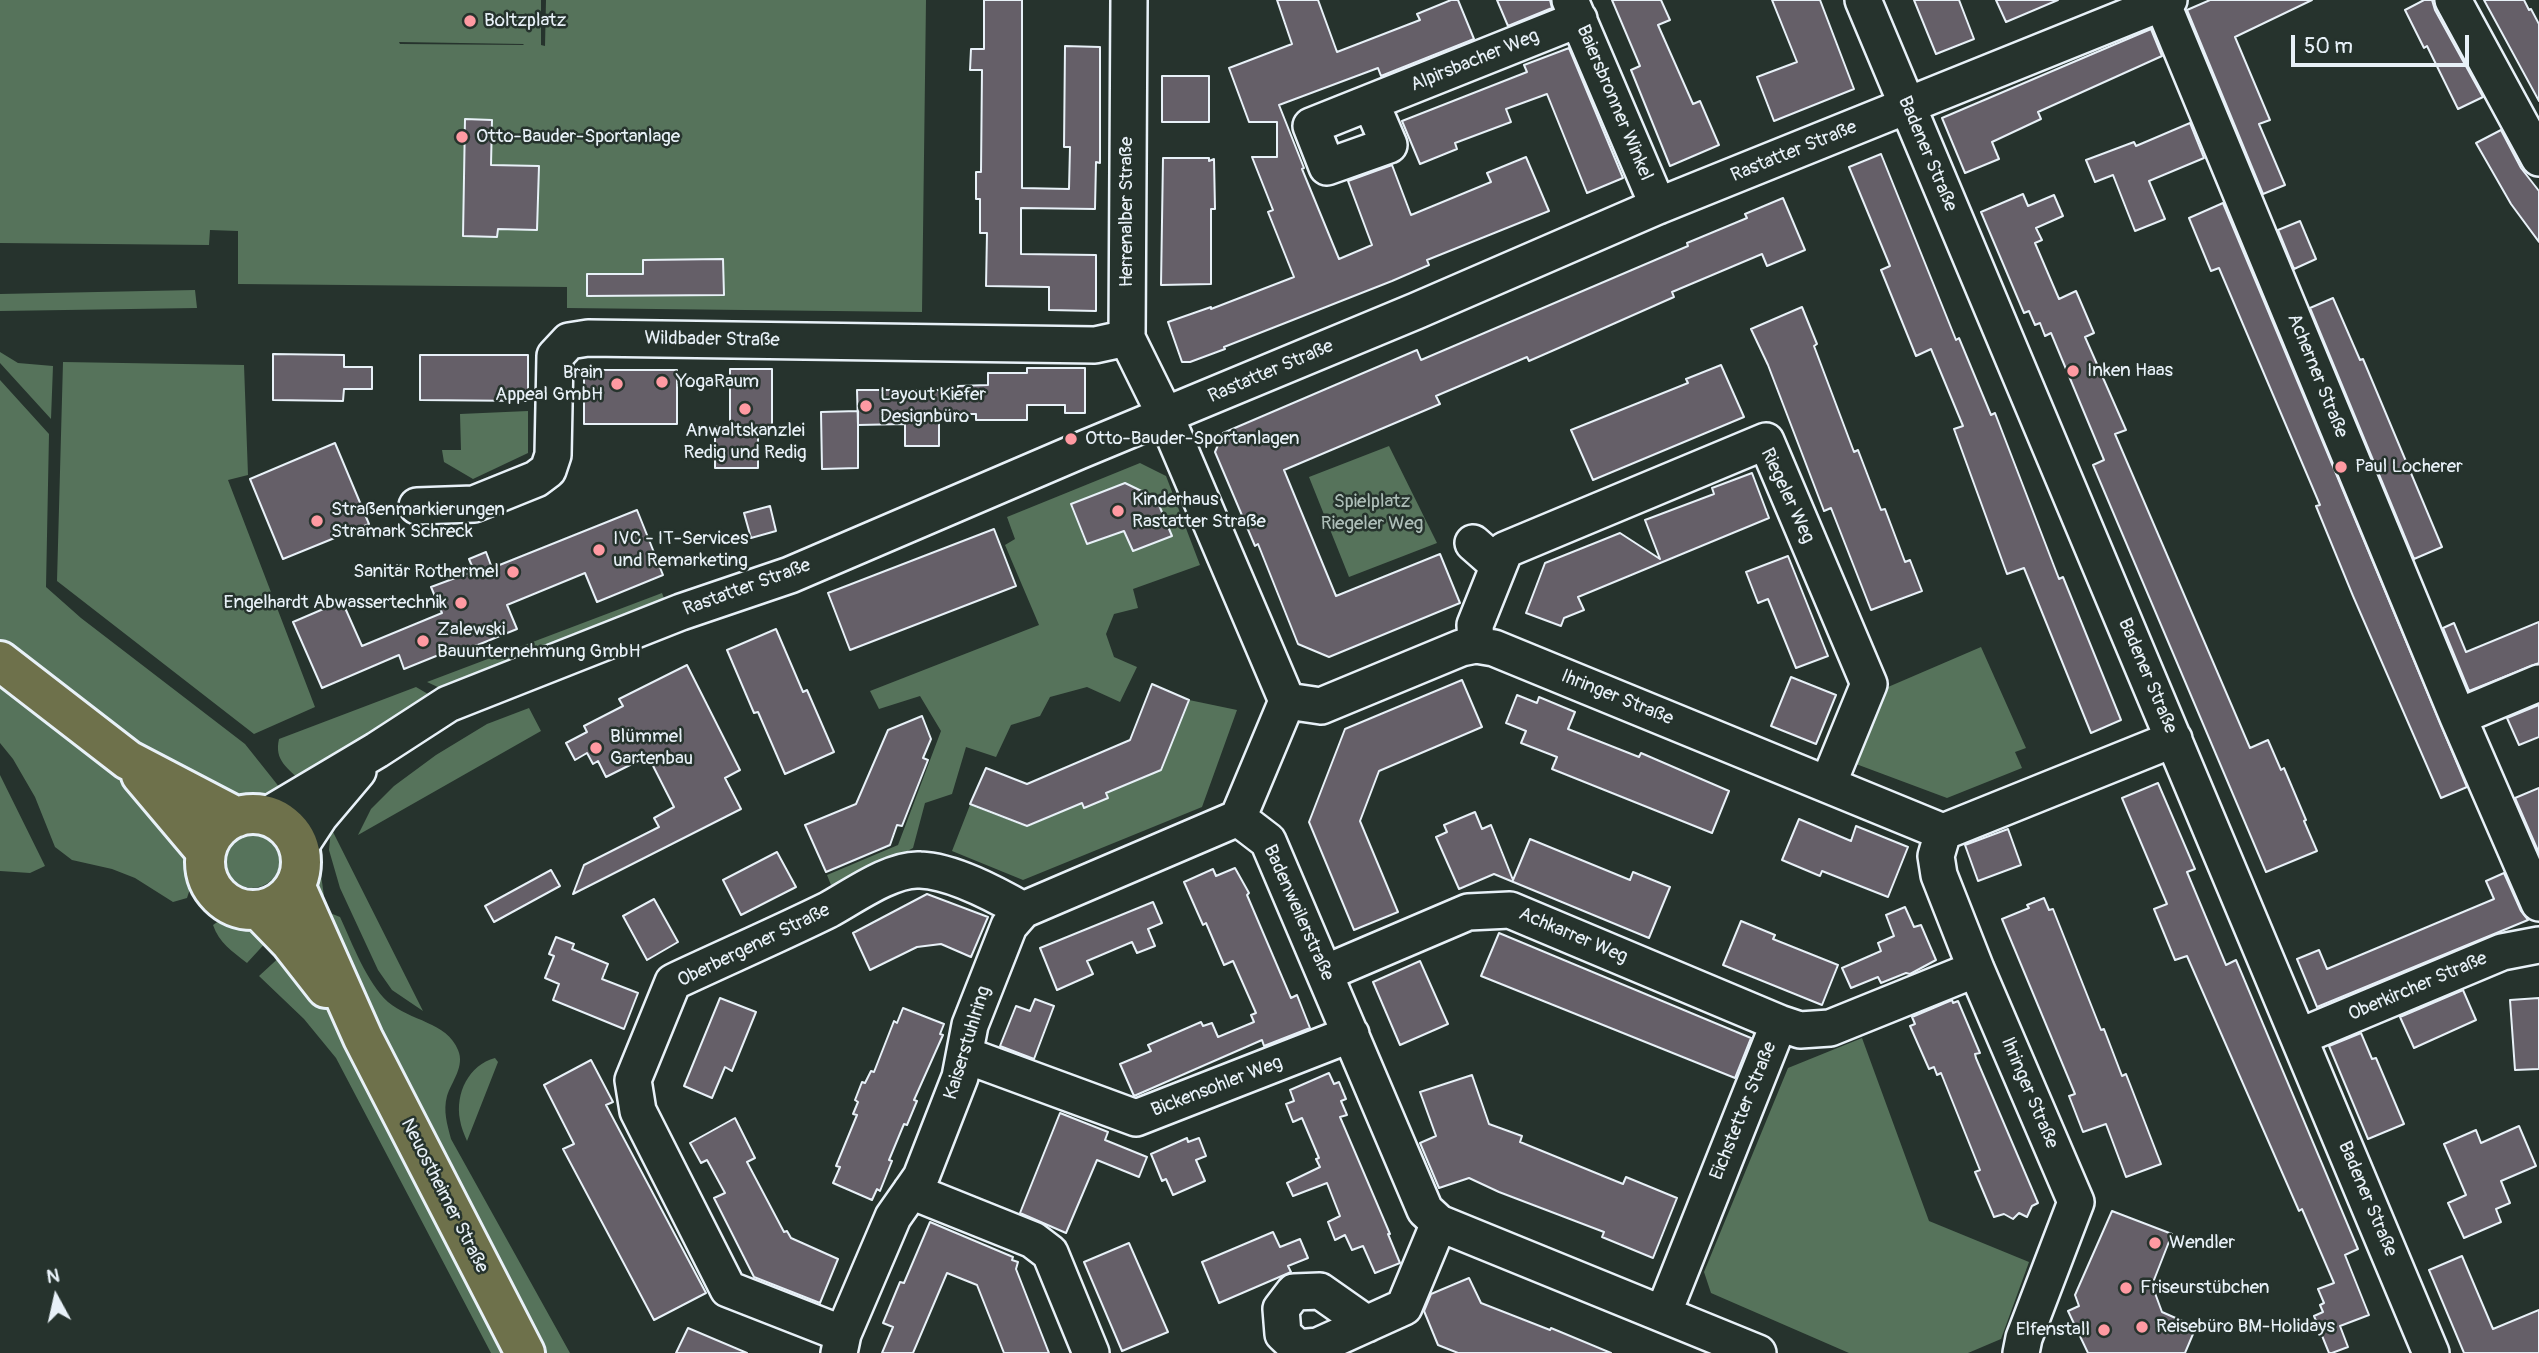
<!DOCTYPE html>
<html>
<head>
<meta charset="utf-8">
<style>
  body { margin:0 }
  #map { position:relative; width:2539px; height:1353px; overflow:hidden; background:#26332d; font-family:Pangolin,sans-serif }
  canvas { display:block }
  .north { position:absolute; left:21px; top:1262px; width:70px; height:70px; -webkit-text-stroke:5px #26332d; paint-order:stroke; rotate:352deg; font-size:19px; font-weight:700; line-height:28px; text-align:center; color:#e8f1f8 }
  .north::after { content:''; display:block; margin:auto; width:24px; height:32px; background:#e8f1f8; clip-path:polygon(50% 0,100% 100%,50% 72%,0 100%) }
  .scale { position:absolute; left:2291px; top:35px; width:178px; height:32px; box-sizing:border-box; border:4px solid #e8f1f8; border-top:0; padding-left:9px; font-size:21px; line-height:24px; white-space:nowrap; color:#e8f1f8; -webkit-text-stroke:5px #26332d; paint-order:stroke }
</style>
</head>
<body>
<div id="map">
<canvas width="2539" height="1353"></canvas>
<div class="north">N</div>
<div class="scale">50 m</div>
</div>
<script>
const ctx = document.querySelector('canvas').getContext('2d');
ctx.lineJoin = 'round';
function fillPath(path, color) { ctx.fillStyle = color; ctx.fill(path, 'evenodd'); }
function strokePath(path, color, width, dash) { ctx.strokeStyle = color; ctx.lineWidth = width; ctx.lineCap = dash ? 'butt' : 'round'; ctx.setLineDash(dash || []); ctx.stroke(path); }
function drawText(font, color, halo, rows, align = 'center') {
  ctx.font = font + ' Pangolin,sans-serif'; ctx.lineWidth = 5; ctx.setLineDash([]); ctx.textBaseline = 'middle'; ctx.strokeStyle = halo; ctx.fillStyle = color; for (const [text, x, y, turn = 0] of rows) {
    ctx.save(); ctx.translate(x, y); ctx.rotate((+turn || 0) * Math.PI / 180); ctx.textAlign = isNaN(turn) ? turn : align; if (halo) ctx.strokeText(text, 0, 0); ctx.fillText(text, 0, 0); ctx.restore();
  }
}
fillPath(new Path2D(`
  M0,0H541V45L545,46L546,0H926L922,312L567,308V287L238,284V231L210,230L209,245L0,243ZM399,42L523,44L524,45L400,44Z
  M195,290L197,308L0,311V294Z
  M0,352L18,363L53,366L51,419L0,363Z
  M63,362L244,365L248,475L228,480L315,707L254,734L57,581Z
  M0,380L49,434L46,587L81,618L245,744L284,793L247,800L225,798L154,760L0,645Z
  M528,411V453L473,479L444,462L442,450H461L460,414Z
  M1389,446L1437,543L1349,577L1309,477Z
  M1140,463L1166,476L1200,565L1133,589L1138,608L1114,614L1106,634L1114,657L1137,667L1120,702L1087,687L1050,697L1040,716L1011,725L996,757L966,747L952,794L925,803L913,848L833,890L827,875L898,845L941,731L920,696L879,709L870,691L1039,625L1005,545L1015,539L1007,517Z
  M662,593L665,601L474,674L442,689L427,682Z
  M1981,647L2026,748L2015,752L2022,768L1947,798L1856,764L1888,687Z
  M0,679L115,770L188,856L192,883L187,898L173,902L135,878L112,869L72,860L55,847L35,797L13,759L0,743Z
  M416,687L428,694L302,782C288,768 274,761 279,739Z
  M1189,700L1237,710L1202,807L1023,880L952,851L970,805L1027,827L1081,803L1084,808L1108,798L1106,793L1161,770Z
  M529,708L541,731L358,835L371,809L394,786L436,755L487,724Z
  M0,775L45,866L30,873L0,871Z
  M331,828L423,1011L392,990L378,970L340,888L329,850Z
  M224 860a28 28 0 1 1 56 0a28 28 0 1 1-56 0Z
  M317,847L324,896L315,905L305,875L309,853Z
  M330,913L340,917C352,943 367,983 388,1002C410,1021 447,1022 458,1050C465,1066 452,1081 447,1096C443,1111 447,1124 451,1139L570,1353H539L320,919Z
  M223,918L239,919L269,939L247,963C232,951 219,943 213,925Z
  M284,953L320,997L345,1040L511,1353H491L336,1058L304,1019L259,976Z
  M1862,1038L1929,1221L2029,1262L2001,1339L1968,1353H1849L1711,1293L1704,1272L1788,1068Z
  M495,1058L498,1062L467,1141C464,1134 461,1127 460,1120C455,1093 469,1065 495,1058Z`), '#56735b');
const building = new Path2D(`
  M984,0H1022V188L1069,189L1070,147H1064L1065,46L1100,47V163L1096,162L1095,209L1021,208V254L1096,255V311L1049,310V287L986,286L987,233H980V199H976V172H981L982,70H970L971,49H984Z
  M1277,0H1318L1337,52L1420,20L1417,14L1451,0H1458L1474,39L1381,76L1378,68L1279,105L1304,168L1302,169L1339,259L1372,245L1348,181L1392,165L1411,215L1491,182L1487,173L1526,157L1549,211L1427,260L1429,265L1392,281L1224,347L1225,349L1190,362H1182L1168,322L1211,307V309L1294,277L1268,212L1273,210L1252,157H1277V122H1249L1229,68L1292,44Z
  M1497,0H1550L1552,8L1508,26Z
  M1612,0H1661L1670,20L1658,25L1693,104L1700,101L1719,145L1670,166L1631,70L1640,66Z
  M1772,0H1820L1854,89L1774,121L1757,77L1797,62Z
  M1914,0H1959L1974,39L1936,54Z
  M1996,0H2058L2006,22Z
  M2210,0H2312L2235,37L2270,120L2259,124L2285,185L2263,194L2187,10Z
  M2424,0H2432L2435,10L2483,97L2458,109L2427,46L2424,48L2405,10Z
  M2484,0H2524L2529,10L2531,9L2539,24V101Z
  M2151,29L2162,56L2038,112L2041,119L1992,142L1999,159L1965,173L1942,118Z
  M1569,48L1623,178L1587,193L1547,94L1506,109L1511,122L1455,143L1457,149L1420,164L1402,121L1527,72L1524,65Z
  M1162,76H1209V122H1162Z
  M465,119L492,120L491,165L539,166L537,230L498,229L497,237L463,236Z
  M2190,123L2204,158L2149,181L2165,219L2135,231L2113,175L2095,182L2086,160L2134,142L2136,146Z
  M2501,130L2521,168L2539,191V242L2511,204L2476,143Z
  M1881,154L1956,340L1959,338L1991,415L1995,413L2059,579L2063,577L2121,720L2091,733L2024,568L2007,574L1954,429L1963,426L1931,349L1916,356L1881,270L1890,266L1849,167Z
  M1163,158H1209V161L1214,159L1215,209H1211V284L1161,285Z
  M2023,194L2028,206L2054,195L2063,216L2036,228L2042,240L2035,243L2059,299L2076,291L2094,333L2085,337L2126,430L2115,434L2250,748L2268,740L2281,770L2284,768L2306,820L2304,821L2317,851L2266,872L2093,465L2104,460L2051,333L2045,336L2040,323L2035,325L2029,311L2024,313L1981,212Z
  M1783,198L1805,250L1767,266L1762,254L1672,292L1674,297L1561,347L1529,361L1527,357L1436,396L1440,404L1284,470L1336,596L1440,554L1460,603L1329,657L1298,644L1258,544L1255,546L1215,452L1223,433L1417,350L1421,360L1688,246L1687,243L1747,218L1745,214Z
  M2223,203L2467,787L2441,798L2353,596L2316,506L2320,505L2219,268L2211,271L2189,218Z
  M2300,221L2316,259L2294,269L2278,230Z
  M723,259L724,295L587,296V274H643V260Z
  M2333,298L2360,360L2363,359L2442,547L2414,559L2310,308Z
  M1802,307L1817,344L1814,346L1854,452L1858,450L1881,510L1885,509L1905,562L1910,560L1922,591L1871,610L1831,508L1824,511L1768,365L1751,329Z
  M273,354L344,355V367H372V389H344L343,401L273,400Z
  M420,355H528V401L420,400Z
  M1721,365L1744,417L1593,480L1571,430L1688,383L1686,379Z
  M1027,368H1085V413H1065V405H1027V420H976V414H939V446H905V424L858,425L857,390H958V386L988,385V373H1027Z
  M730,369H772V427H758V468H715V426H730Z
  M584,370H677V424H584Z
  M858,411V468L822,469L821,412Z
  M335,443L369,524L283,559L250,479Z
  M1752,473L1769,518L1578,597L1584,610L1564,618L1561,626L1526,613L1545,563L1620,533L1660,559L1645,520L1714,494L1712,488Z
  M1125,483L1156,498L1172,536L1133,551L1124,531L1087,544L1071,504Z
  M770,506L776,531L751,538L744,513Z
  M637,510L663,575L597,602L585,573L507,605L517,629L458,653L456,648L404,669L399,655L322,688L293,622L342,601L362,646L442,613L431,587L474,571L469,559L486,552L492,568Z
  M994,529L1016,586L850,650L828,593Z
  M1788,556L1828,656L1796,668L1768,599L1758,603L1746,572Z
  M2539,622V663L2469,691L2443,628L2454,623L2466,652Z
  M776,629L803,692L807,690L834,752L785,774L758,712L754,713L727,650Z
  M687,665L740,770L725,778L741,809L573,894L584,865L659,827L654,818L674,807L648,756L606,777L598,761L593,764L587,753L575,760L566,743L587,732L584,726L623,706L619,699Z
  M1791,677L1836,695L1816,744L1771,726Z
  M1462,680L1482,727L1379,771L1360,821L1398,912L1354,930L1309,822L1345,729Z
  M1152,684L1189,700L1161,770L1106,793L1108,798L1084,808L1082,803L1027,826L970,804L986,768L1027,784L1130,740Z
  M1517,695L1537,703L1539,697L1575,712L1568,729L1639,757L1641,753L1729,791L1712,833L1552,769L1557,757L1521,743L1526,731L1506,723Z
  M2539,705V737L2519,745L2507,718Z
  M922,716L931,739L923,758L928,760L902,826L897,825L890,845L826,872L805,825L856,804L888,730Z
  M2158,783L2195,869L2187,872L2226,965L2236,960L2358,1249L2345,1255L2369,1315L2340,1326L2348,1347L2332,1353H2329L2314,1316L2323,1312L2320,1305L2324,1303L2318,1289L2334,1283L2302,1209L2299,1211L2187,956L2175,960L2154,909L2167,904L2122,798Z
  M2539,788V853L2515,798Z
  M1475,812L1482,829L1491,825L1513,880L1530,839L1630,880L1633,872L1670,887L1649,938L1494,874L1459,889L1436,837L1447,832L1444,825Z
  M1799,819L1851,841L1856,826L1908,847L1888,897L1822,871L1820,876L1782,860Z
  M2008,829L2021,865L1978,881L1965,845Z
  M777,852L796,887L741,915L723,880Z
  M1235,868L1249,893L1247,895L1291,998L1297,995L1310,1028L1264,1046L1262,1040L1134,1096L1120,1064L1151,1051L1148,1045L1201,1022L1203,1026L1212,1023L1218,1037L1254,1022L1251,1015L1256,1013L1233,961L1224,965L1206,923L1203,925L1184,882L1213,869L1216,876Z
  M551,870L560,886L494,922L485,906Z
  M2504,873L2521,911L2528,920L2317,1007L2297,959L2319,950L2327,969L2494,899L2486,881Z
  M927,894L988,917L971,957L941,944L917,947L870,970L853,933Z
  M2044,898L2049,910L2053,909L2101,1030L2104,1029L2122,1076L2126,1074L2161,1164L2126,1177L2106,1124L2083,1132L2069,1096L2075,1094L2002,919L2029,908L2027,905Z
  M654,899L678,942L647,960L623,916Z
  M1153,902L1162,923L1148,929L1155,946L1137,953L1132,942L1087,961L1093,974L1057,990L1040,948Z
  M1905,907L1914,927L1921,925L1936,960L1910,974L1906,973L1881,983L1878,977L1851,988L1842,968L1881,951L1878,943L1894,936L1886,915Z
  M1741,921L1775,935L1773,939L1838,965L1822,1005L1723,965Z
  M1499,933L1751,1038L1735,1078L1481,976Z
  M556,937L574,944L572,949L608,964L602,979L638,993L624,1029L553,1000L559,984L545,978L554,956L549,954Z
  M1420,961L1448,1024L1400,1045L1373,982Z
  M2463,990L2476,1020L2414,1048L2400,1017Z
  M720,998L756,1012L732,1071L725,1067L712,1098L684,1086Z
  M2539,998V1069L2515,1070L2510,1000Z
  M1035,999L1054,1006L1034,1059L1000,1046L1016,1006L1030,1011Z
  M1952,1000L1953,1003L1958,1001L1980,1053L1975,1054L1976,1058L2038,1203L2032,1206L2027,1217L2019,1213L2013,1219L2004,1214L1994,1217L1975,1172L1980,1170L1941,1073L1937,1075L1934,1067L1929,1069L1910,1026L1915,1024L1912,1017Z
  M903,1008L944,1024L940,1034L943,1035L914,1100L917,1101L907,1125L904,1124L889,1160L892,1161L880,1191L877,1189L872,1200L833,1183L840,1167L836,1166L857,1115L853,1114L858,1102L855,1100L862,1082L865,1083L871,1071L874,1072L894,1021L897,1023Z
  M2361,1033L2372,1059L2376,1058L2404,1124L2368,1139L2329,1046Z
  M591,1060L613,1102L606,1105L706,1293L654,1320L563,1149L574,1144L544,1085Z
  M1329,1073L1334,1084L1339,1082L1346,1099L1341,1101L1347,1115L1340,1117L1390,1234H1388L1400,1263L1375,1273L1363,1246L1352,1250L1345,1235L1335,1240L1328,1222L1340,1216L1327,1183L1293,1196L1287,1183L1320,1167L1316,1159L1319,1158L1302,1118L1293,1122L1286,1104L1294,1101L1290,1090Z
  M1472,1075L1489,1124L1522,1136L1520,1142L1623,1184L1626,1177L1677,1198L1653,1258L1602,1237L1604,1232L1499,1192L1469,1178L1439,1188L1420,1143L1436,1136L1420,1092Z
  M1060,1113L1108,1132L1105,1140L1147,1157L1139,1177L1097,1160L1066,1233L1020,1213Z
  M735,1118L755,1158L747,1162L784,1232L787,1231L791,1238L838,1259L820,1303L754,1277L714,1198L725,1193L707,1160L701,1163L690,1143Z
  M2519,1126L2536,1166L2501,1181L2510,1203L2496,1209L2501,1222L2464,1238L2448,1203L2466,1195L2444,1144L2476,1130L2481,1143Z
  M1187,1138L1188,1142L1199,1138L1206,1156L1196,1160L1205,1181L1173,1195L1166,1179L1162,1181L1151,1154Z
  M2112,1211L2172,1234L2152,1285L2162,1312L2196,1327L2185,1353H2088L2068,1311L2079,1306L2075,1295Z
  M930,1222L1013,1257L1012,1260L1018,1262L1016,1269L1049,1353H1004L977,1285L947,1273L913,1353H882L893,1327L883,1323L900,1282L904,1283Z
  M1273,1232L1280,1247L1300,1239L1308,1258L1288,1266L1291,1272L1219,1303L1202,1262Z
  M1129,1243L1168,1332L1122,1351L1084,1262Z
  M2462,1256L2493,1329L2539,1310V1353H2464L2429,1270Z
  M1469,1278L1481,1303L1550,1330L1551,1328L1611,1353H1458L1438,1345L1424,1311L1431,1294Z
  M688,1328L747,1353H676Z`);
fillPath(building, '#655f68');
strokePath(building, '#e8f1f8', 2);
const minor = new Path2D(`
  M1129,0L1127,338L1165,415L1287,701L1238,818
  M1570,0L1658,206
  M1863,0L2431,1353
  M2161,0L2458,717L2539,903
  M2453,0L2539,158
  M1371,103L1389,145L1327,167L1311,126L1579,19
  M417,506L474,504L536,479L548,470L553,455L555,356L569,341L588,338L1095,345L1127,338
  M1473,543L1498,565
  M1476,645L1475,625L1505,550L1766,441L1869,684L1828,784
  M1287,701L1321,706L1461,648L1476,645L1494,648L1943,832L2174,739
  M2458,717L2539,683
  M266,816L377,750L448,704L681,612L790,575L1079,451L1416,311L1658,206L2169,0
  M1238,818L1268,841L1425,1210L1439,1223L1758,1353
  M1943,832L1936,856L1939,875L1976,969L2076,1202L2024,1338L2021,1353
  M299,848L320,816L358,771
  M1325,973L1468,912L1510,910L1779,1023
  M2299,1037L2502,952L2539,945
  M965,1055L1136,1118L1351,1034
  M911,1191L1033,1240L1050,1253L1091,1353
  M1663,1314L1779,1023L1800,1030L1830,1028L1976,969
  M1367,1324L1320,1291L1294,1292L1281,1309L1283,1334L1298,1348L1318,1346L1404,1307L1439,1223
  M843,1334L728,1289L638,1111L633,1080L673,982C724,958 777,935 828,910C852,897 892,868 920,870C952,871 995,894 1023,910
  M839,1353L843,1334L893,1217L921,1177L960,1077L970,1025L1009,926L1023,910L1238,818`);
const major = new Path2D(`
  M0,661L128,760L237,817
  M141,775L206,852
  M205 862a48 48 0 1 1 96 0a48 48 0 1 1-96 0Z
  M295,885L363,1038L525,1353
  M259,910L290,942L326,988`);
strokePath(minor, '#e8f1f8', 40);
strokePath(major, '#e8f1f8', 44);
strokePath(minor, '#26332d', 35);
strokePath(major, '#6e714b', 38);
for (const [x, y, r, color] of [
  [470,21,7,"#ff9aa2"],
  [462,137,7,"#ff9aa2"],
  [2073,371,7,"#ff9aa2"],
  [662,382,7,"#ff9aa2"],
  [617,384,7,"#ff9aa2"],
  [866,406,7,"#ff9aa2"],
  [745,409,7,"#ff9aa2"],
  [1071,439,7,"#ff9aa2"],
  [2341,467,7,"#ff9aa2"],
  [1118,511,7,"#ff9aa2"],
  [317,521,7,"#ff9aa2"],
  [599,550,7,"#ff9aa2"],
  [513,572,7,"#ff9aa2"],
  [461,603,7,"#ff9aa2"],
  [423,641,7,"#ff9aa2"],
  [596,748,7,"#ff9aa2"],
  [2155,1243,7,"#ff9aa2"],
  [2126,1288,7,"#ff9aa2"],
  [2142,1327,7,"#ff9aa2"],
  [2104,1330,7,"#ff9aa2"]
]) { const dot = new Path2D(); dot.arc(x, y, r, 0, 2 * Math.PI); ctx.fillStyle = color; ctx.fill(dot); strokePath(dot, '#26332d', 2.5); }
drawText('19px', '#e8f1f8', '#26332d', [
  ["Boltzplatz",484,21],
  ["Otto-Bauder-Sportanlage",476,137],
  ["Inken Haas",2087,371],
  ["Brain",603,373,"right"],
  ["Appeal GmbH",603,395,"right"],
  ["YogaRaum",676,382],
  ["Layout Kiefer",880,395],
  ["Designbüro",880,417],
  ["Anwaltskanzlei",745,431,"center"],
  ["Redig und Redig",745,453,"center"],
  ["Otto-Bauder-Sportanlagen",1085,439],
  ["Paul Locherer",2355,467],
  ["Kinderhaus",1132,500],
  ["Rastatter Straße",1132,522],
  ["Straßenmarkierungen",331,510],
  ["Stramark Schreck",331,532],
  ["IVC - IT-Services",613,539],
  ["und Remarketing",613,561],
  ["Sanitär Rothermel",499,572,"right"],
  ["Engelhardt Abwassertechnik",447,603,"right"],
  ["Zalewski",437,630],
  ["Bauunternehmung GmbH",437,652],
  ["Blümmel",610,737],
  ["Gartenbau",610,759],
  ["Wendler",2169,1243],
  ["Friseurstübchen",2140,1288],
  ["Reisebüro BM-Holidays",2156,1327],
  ["Elfenstall",2090,1330,"right"]
], 'left');
drawText('19px', '#e8f1f8', '#26332d', [
  ["Alpirsbacher Weg",1475,61,-22],
  ["Baiersbronner Winkel",1614,103,67],
  ["Rastatter Straße",1794,152,-22],
  ["Badener Straße",1927,154,67],
  ["Herrenalber Straße",1127,212,-90],
  ["Wildbader Straße",712,340,1],
  ["Rastatter Straße",1271,372,-23],
  ["Acherner Straße",2317,376,68],
  ["Riegeler Weg",1787,496,65],
  ["Rastatter Straße",747,588,-20],
  ["Badener Straße",2147,676,67],
  ["Ihringer Straße",1617,698,22],
  ["Badenweilerstraße",1298,913,66],
  ["Achkarrer Weg",1573,936,23],
  ["Oberbergener Straße",754,946,-26],
  ["Oberkircher Straße",2418,987,-23],
  ["Kaiserstuhlring",968,1043,-73],
  ["Bickensohler Weg",1217,1087,-21],
  ["Ihringer Straße",2029,1093,67],
  ["Eichstetter Straße",1744,1111,-68],
  ["Neuostheimer Straße",444,1196,63],
  ["Badener Straße",2367,1199,67]
]);
drawText('19px', '#aebfb9', '#26332d', [
  ["Spielplatz",1372,502],
  ["Riegeler Weg",1372,524]
]);
</script>
</body>
</html>
